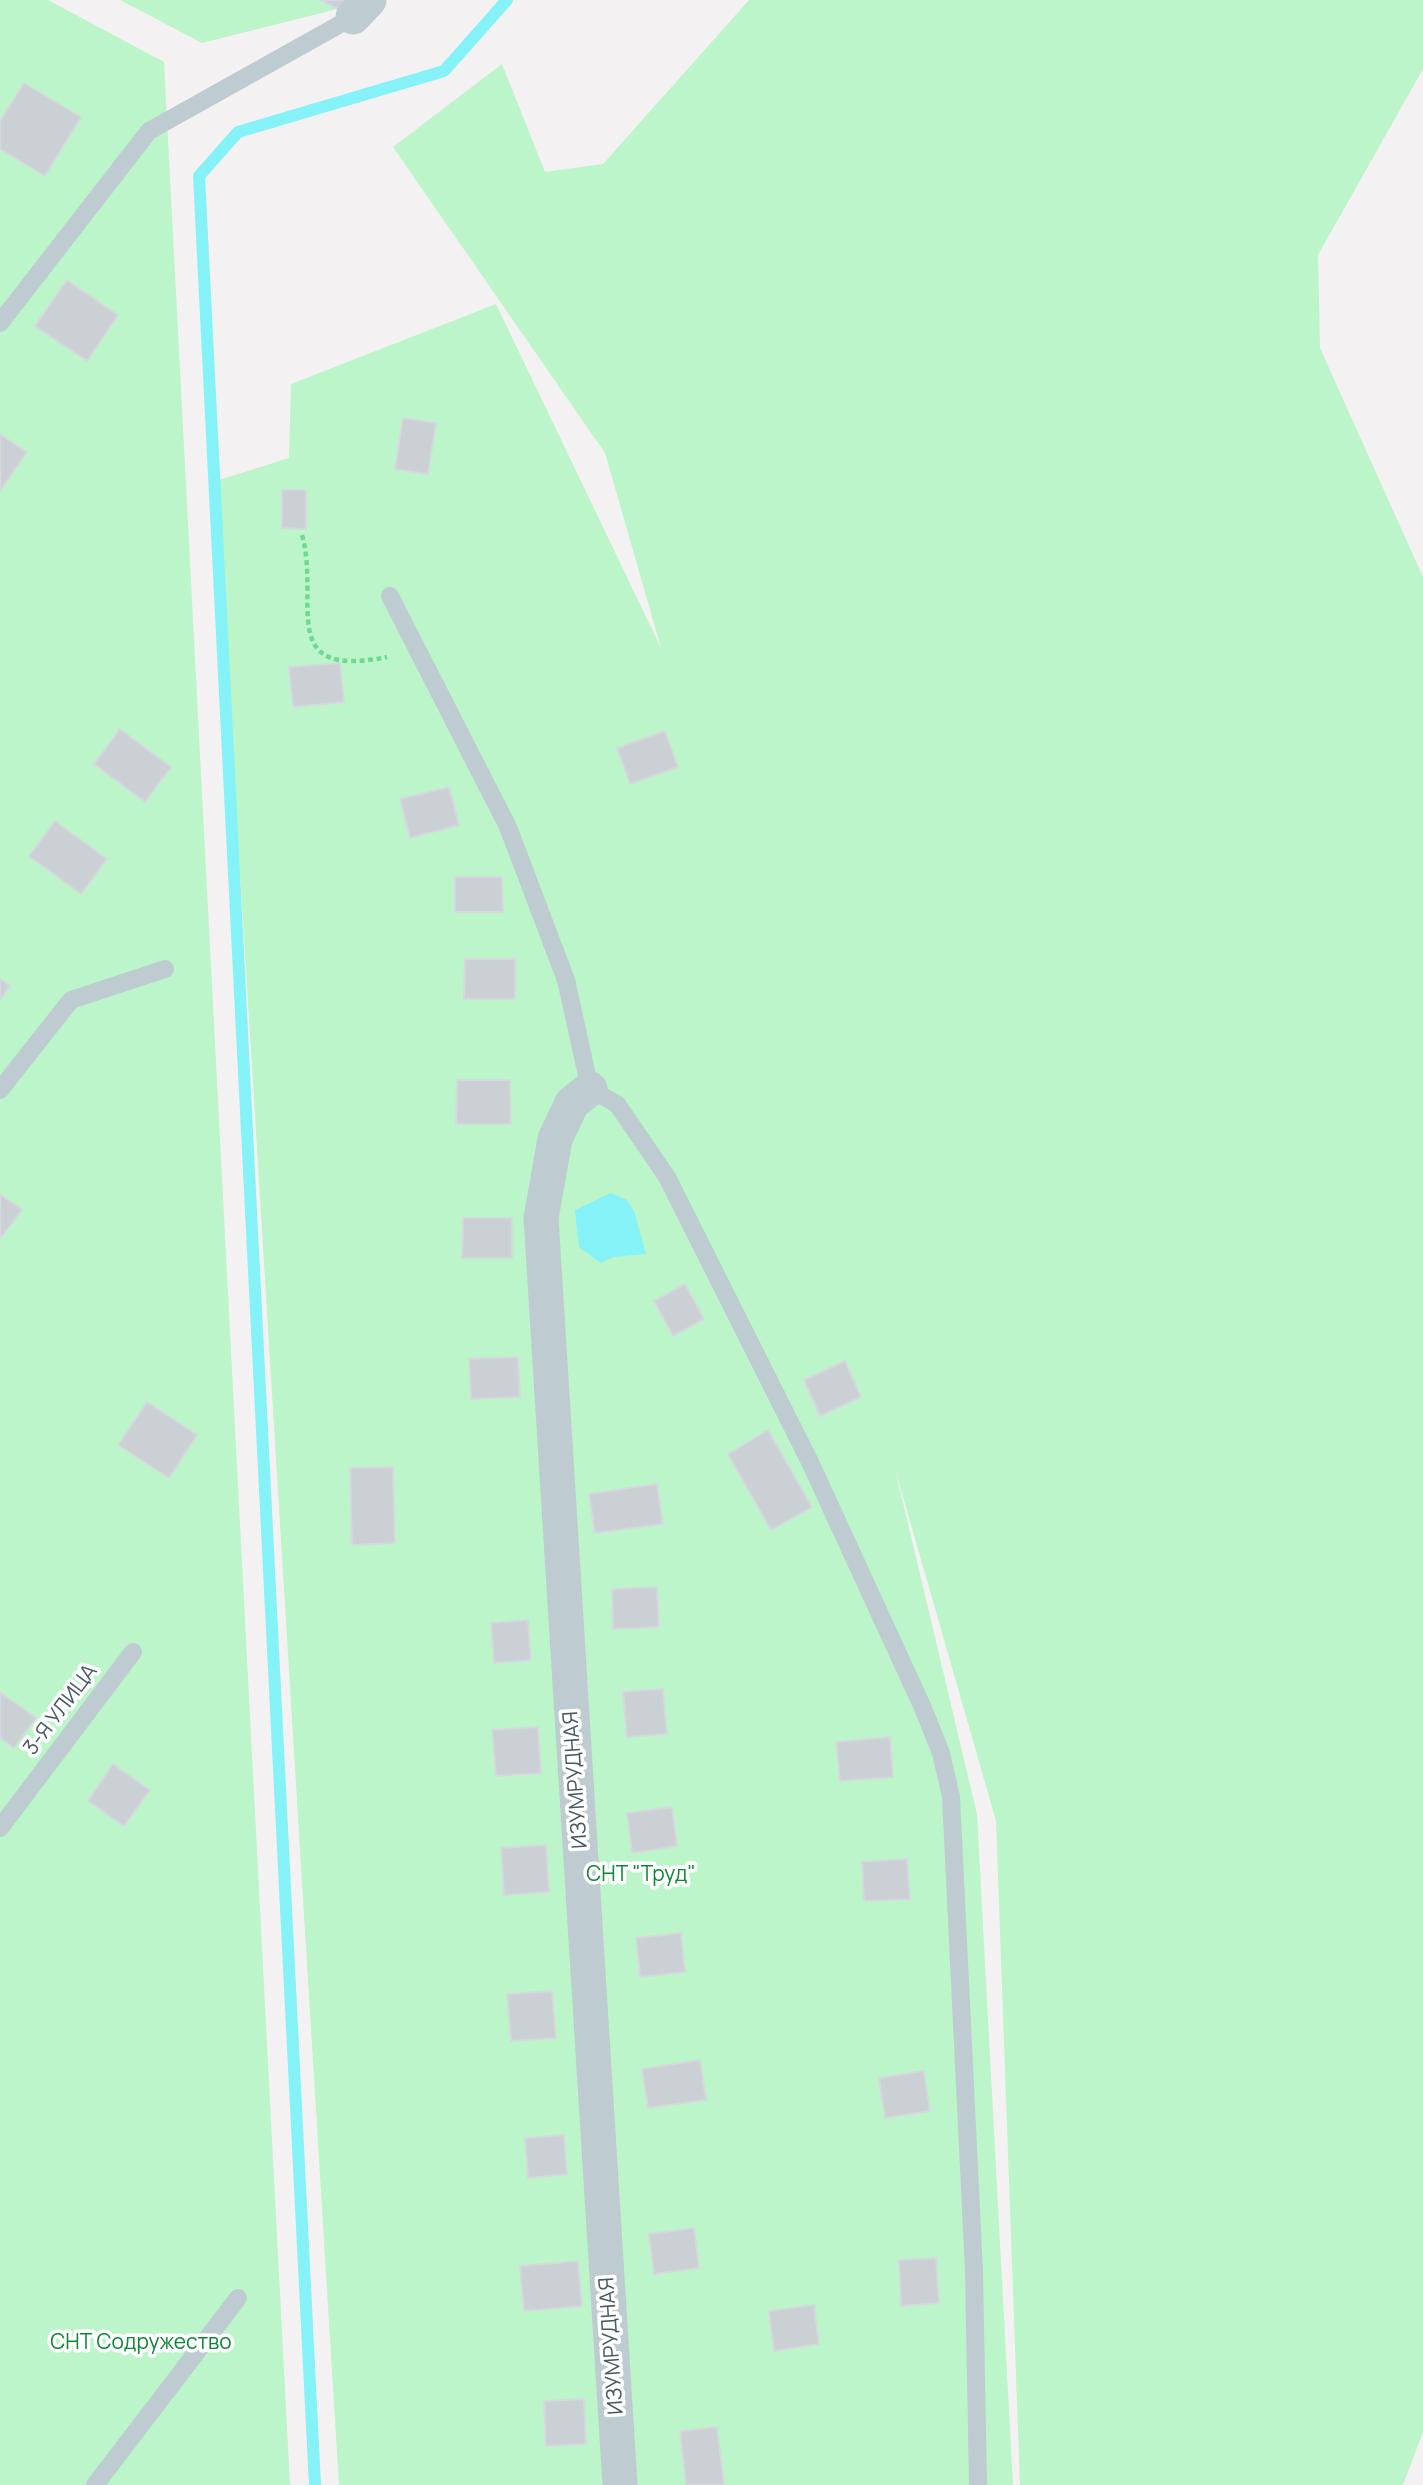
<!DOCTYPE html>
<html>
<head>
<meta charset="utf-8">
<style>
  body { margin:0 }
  canvas { display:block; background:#f4f1f2 }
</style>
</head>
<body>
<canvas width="1423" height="2485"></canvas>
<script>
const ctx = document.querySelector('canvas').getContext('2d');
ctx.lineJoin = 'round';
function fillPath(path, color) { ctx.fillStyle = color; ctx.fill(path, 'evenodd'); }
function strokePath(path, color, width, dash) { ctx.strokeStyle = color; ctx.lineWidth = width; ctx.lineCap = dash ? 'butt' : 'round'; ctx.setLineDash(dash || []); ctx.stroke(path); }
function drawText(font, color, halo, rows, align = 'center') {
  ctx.font = font + ' Manrope,sans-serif'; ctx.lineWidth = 7; ctx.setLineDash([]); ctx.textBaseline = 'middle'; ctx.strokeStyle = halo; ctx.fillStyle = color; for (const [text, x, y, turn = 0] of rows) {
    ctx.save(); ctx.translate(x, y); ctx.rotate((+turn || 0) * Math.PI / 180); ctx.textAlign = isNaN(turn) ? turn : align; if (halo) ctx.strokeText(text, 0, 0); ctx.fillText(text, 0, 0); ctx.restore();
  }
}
fillPath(new Path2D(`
  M0,0H48L164,62L290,2485H0Z
  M120,0H373L202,43Z
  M749,0H1423V69L1318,255L1320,348L1423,577V2432L1403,2485H1020L996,1821L895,1469L977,1814L1013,2485H339L216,481L289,458L291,384L496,304L661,648L605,453L393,147L502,64L545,172L603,164Z`), '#bcf5c9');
fillPath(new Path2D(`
  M611,1193L627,1200L634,1211L646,1254L613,1257L601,1263L579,1247L575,1210Z`), '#84f2f7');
strokePath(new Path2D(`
  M315,2485L199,176L238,132L444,71L507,0`), '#84f2f7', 12);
const building = new Path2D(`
  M320,0H345L340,10Z
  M24,83L81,117L45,176L0,149V121Z
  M67,280L118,315L87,361L35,326Z
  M403,418L436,423L428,474L395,469Z
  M0,434L27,452L0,491Z
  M282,490H306V529L282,528Z
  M340,663L344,702L293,707L289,667Z
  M120,729L171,767L145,802L94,764Z
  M665,731L678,767L630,784L617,748Z
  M449,787L459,825L410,838L400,799Z
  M55,821L107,859L81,894L29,856Z
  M455,877H502L503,912H455Z
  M465,959H515V999H464Z
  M0,979L10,986L0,1000Z
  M457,1080H510L511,1124H456Z
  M0,1194L22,1210L0,1239Z
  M463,1218H512V1258H462Z
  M685,1284L704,1319L673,1336L654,1301Z
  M518,1357L520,1397L471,1399L469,1359Z
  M845,1361L861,1397L820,1416L804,1380Z
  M147,1402L197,1435L169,1478L118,1445Z
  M768,1430L812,1507L771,1530L728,1454Z
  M393,1467L395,1543L352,1545L350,1468Z
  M657,1484L663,1524L595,1533L589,1494Z
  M657,1587L659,1627L613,1629L612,1589Z
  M528,1620L531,1660L494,1663L491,1623Z
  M663,1689L667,1734L627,1737L623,1692Z
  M0,1692L36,1718L14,1748L0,1738Z
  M538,1727L541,1773L496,1776L492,1730Z
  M890,1737L893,1777L840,1781L836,1742Z
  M113,1764L150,1790L124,1826L88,1801Z
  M672,1807L677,1846L632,1853L627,1813Z
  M546,1845L549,1892L504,1895L501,1848Z
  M907,1859L910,1899L864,1901L862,1862Z
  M681,1933L685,1972L640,1977L636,1938Z
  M552,1991L556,2038L511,2041L507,1994Z
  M700,2060L706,2100L648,2108L642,2069Z
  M924,2071L930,2111L885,2118L879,2078Z
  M564,2135L567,2174L528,2178L525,2138Z
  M694,2228L699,2268L654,2274L649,2234Z
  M936,2258L939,2303L901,2306L899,2260Z
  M578,2261L582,2306L524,2311L520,2266Z
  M814,2305L819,2344L774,2351L769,2311Z
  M584,2399L586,2444L546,2446L544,2401Z
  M717,2427L724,2485H686L680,2431Z`);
fillPath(building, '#cbd0d4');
strokePath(building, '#d5d9dd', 2);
strokePath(new Path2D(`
  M302,535C321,601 274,680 387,657`), '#6fd893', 4.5, [5, 3.5]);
strokePath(new Path2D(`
  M0,323L149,131L353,17
  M390,596L508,827L566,980L590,1089L617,1104L667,1177L810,1462L923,1708L941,1753L951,1797L974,2271L978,2485
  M0,1090L71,1000L165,969
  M0,1828L133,1652
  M95,2485L238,2298`), '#beccd2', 18);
strokePath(new Path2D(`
  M353,17L369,0
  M590,1089L572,1103L555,1139L541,1218L620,2485`), '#beccd2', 35);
drawText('21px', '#475962', '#fff', [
  ["3-Я УЛИЦА",61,1710,-53],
  ["ИЗУМРУДНАЯ",576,1780,-94],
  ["ИЗУМРУДНАЯ",612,2346,-94]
]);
drawText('21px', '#0c8835', '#fff', [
  ["СНТ \"Труд\"",641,1875],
  ["СНТ Содружество",141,2343]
]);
</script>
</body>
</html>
